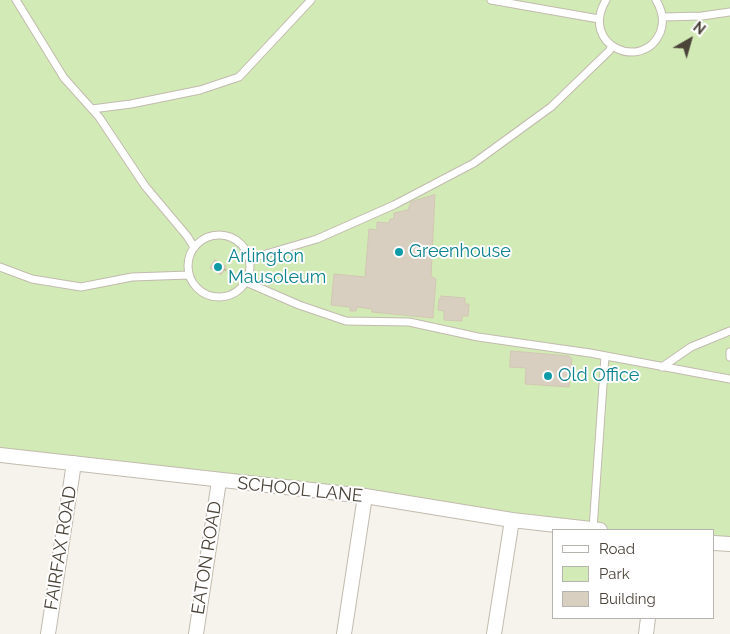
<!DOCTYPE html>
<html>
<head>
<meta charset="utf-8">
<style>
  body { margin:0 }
  #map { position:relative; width:730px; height:634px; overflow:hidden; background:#f6f3ec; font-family:Raleway,sans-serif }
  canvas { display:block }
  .legend { position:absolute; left:552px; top:529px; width:162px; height:90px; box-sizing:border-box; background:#fff; border:1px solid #b7b4b0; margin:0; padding:6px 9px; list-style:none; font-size:15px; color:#4b4439 }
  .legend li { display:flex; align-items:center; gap:10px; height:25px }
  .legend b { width:25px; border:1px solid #b7b4b0 }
  .north { position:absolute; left:665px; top:15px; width:50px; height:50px; -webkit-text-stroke:4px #fff; paint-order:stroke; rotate:38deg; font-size:14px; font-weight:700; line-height:20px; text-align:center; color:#4b4439 }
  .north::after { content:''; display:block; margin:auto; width:18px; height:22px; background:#4b4439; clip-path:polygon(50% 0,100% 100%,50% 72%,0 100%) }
</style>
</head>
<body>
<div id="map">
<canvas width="730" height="634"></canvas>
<ul class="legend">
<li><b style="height:6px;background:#fff"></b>Road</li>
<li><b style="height:14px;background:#d2eab5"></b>Park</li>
<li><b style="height:14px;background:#d8cfc1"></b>Building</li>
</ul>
<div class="north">N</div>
</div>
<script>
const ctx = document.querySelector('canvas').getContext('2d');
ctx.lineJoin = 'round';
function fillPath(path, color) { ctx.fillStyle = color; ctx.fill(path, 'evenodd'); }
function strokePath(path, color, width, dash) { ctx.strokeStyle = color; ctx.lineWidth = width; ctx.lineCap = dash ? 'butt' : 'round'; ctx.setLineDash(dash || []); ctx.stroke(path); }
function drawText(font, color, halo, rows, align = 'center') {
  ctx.font = font + ' Raleway,sans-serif'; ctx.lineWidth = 4; ctx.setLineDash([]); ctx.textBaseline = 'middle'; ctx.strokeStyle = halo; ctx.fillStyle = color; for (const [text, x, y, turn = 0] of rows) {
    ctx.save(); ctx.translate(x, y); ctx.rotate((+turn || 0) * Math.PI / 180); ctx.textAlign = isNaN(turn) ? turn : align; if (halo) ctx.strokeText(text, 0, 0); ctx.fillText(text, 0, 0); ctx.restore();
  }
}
fillPath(new Path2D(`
  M0,0H730V544L714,543V530H600L0,455Z`), '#d2eab5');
const building = new Path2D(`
  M435,195L431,276L436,279L433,318L372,312V309L357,307L356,311H350V307L331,305L334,274L365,277L369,229L377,230V222L389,223L390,219H394V213L408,210L411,202Z
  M215,260L226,266L221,275L210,268Z
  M441,296L465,298V304H469L468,316H462V321L444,320V311L438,310L439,299H441Z
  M511,351L569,356L572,359L569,387L525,384L526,368L510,367Z`);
fillPath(building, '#d8cfc1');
strokePath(building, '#d3c7b4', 1);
const lane = new Path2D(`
  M16,0L64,78L99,117L145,186L187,236L194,247
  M491,0L599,19
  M606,0C579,46 643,72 660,33C665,21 662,10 656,0
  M663,17L702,16L730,12
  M92,109L131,104L200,90L239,77L311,0
  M188 266a31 31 0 1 1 62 0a31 31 0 1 1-62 0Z
  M249,259L317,239L394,205L474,163L551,107L609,51L612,46
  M0,267L32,279L81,287L132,277L189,275
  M246,282L299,305L346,321L409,322L478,337L590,353L730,379
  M730,352V357
  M662,367L691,347L730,331
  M593,529L605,356`);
const street = new Path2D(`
  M0,455L365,496L512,520L600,530
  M714,543L730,544
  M48,634L74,463
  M196,634L219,481
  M344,634L365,496
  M494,634L512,520
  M646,634L648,618`);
strokePath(lane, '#c2bbae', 9);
strokePath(street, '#c2bbae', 16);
strokePath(new Path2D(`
  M224,269L238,277`), '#c4b79f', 2.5, [2.5, 2.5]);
strokePath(lane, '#fff', 7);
strokePath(street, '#fff', 14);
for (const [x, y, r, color] of [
  [399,252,5,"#0f9aa8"],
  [218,267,5,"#0f9aa8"],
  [548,376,5,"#0f9aa8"]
]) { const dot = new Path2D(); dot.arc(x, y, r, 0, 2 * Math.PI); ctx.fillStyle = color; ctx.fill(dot); strokePath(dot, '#fff', 2); }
drawText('18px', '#0d838f', '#fff', [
  ["Greenhouse",409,252],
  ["Arlington",228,257],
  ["Mausoleum",228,278],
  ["Old Office",558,376]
], 'left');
drawText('18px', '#4b4439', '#fff', [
  ["SCHOOL LANE",300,490,6],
  ["FAIRFAX ROAD",61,548,-81],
  ["EATON ROAD",207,558,-81]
]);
</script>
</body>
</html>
